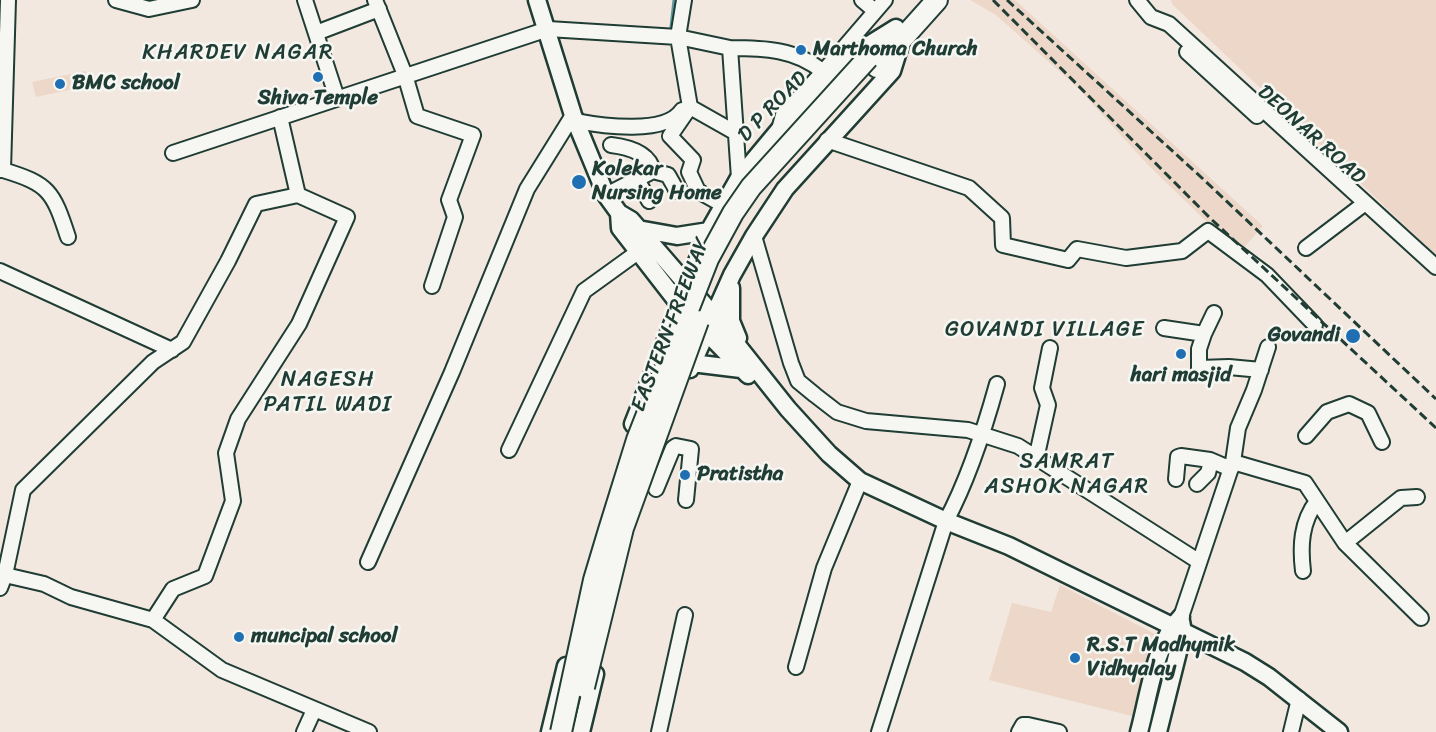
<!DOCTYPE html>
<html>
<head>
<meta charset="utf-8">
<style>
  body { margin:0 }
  canvas { display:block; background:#f2e8df }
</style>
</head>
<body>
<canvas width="1436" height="732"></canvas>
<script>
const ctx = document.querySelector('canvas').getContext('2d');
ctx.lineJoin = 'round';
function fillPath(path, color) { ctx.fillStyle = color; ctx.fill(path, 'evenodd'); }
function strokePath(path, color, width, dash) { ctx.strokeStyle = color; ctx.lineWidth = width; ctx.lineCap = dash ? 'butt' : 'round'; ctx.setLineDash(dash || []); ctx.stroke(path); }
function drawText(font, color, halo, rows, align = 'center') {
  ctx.font = font + ' Sriracha,sans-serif'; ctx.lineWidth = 5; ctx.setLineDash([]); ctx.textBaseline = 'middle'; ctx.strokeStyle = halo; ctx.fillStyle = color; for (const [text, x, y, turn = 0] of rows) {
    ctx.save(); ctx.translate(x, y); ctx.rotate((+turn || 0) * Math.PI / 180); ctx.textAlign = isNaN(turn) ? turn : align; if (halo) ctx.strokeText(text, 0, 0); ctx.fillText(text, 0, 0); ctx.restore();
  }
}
fillPath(new Path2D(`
  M970,0H1015L1263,226L1239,253L1148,165L1077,87L996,15Z
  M1171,0H1436V255L1172,4Z
  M86,71L87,86L36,97L32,82Z
  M1060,585L1161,637L1136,717L989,680L1012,603L1051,612Z`), '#edd7c8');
strokePath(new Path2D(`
  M671,27L674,0`), '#5c999a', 3);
const minor = new Path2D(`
  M116,0L149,9L192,0
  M305,0L337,98
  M375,0L405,75L417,116L473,135L449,200L455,217L432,286
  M684,0L678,37L690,107L670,136L693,160L689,172L698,191L723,205
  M862,0L875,11
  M1137,0L1151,17L1169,24L1436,267
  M316,33L379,9
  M730,48C763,48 797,49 823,72L783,115L780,126
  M1187,52L1257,116
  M823,72L885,0
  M690,107L736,133
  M280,117L298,195
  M576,121C602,126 666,135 682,110
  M827,140L969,188L1002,218L1003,245L1068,260L1077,249L1126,258L1182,251L1208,231L1267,275L1315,325
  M611,145C628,147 649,152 653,171
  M173,153L548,29L678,37L730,48L739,178
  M0,170H3L8,0
  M3,170C49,184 53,191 68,237
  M637,179L649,201
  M606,195L653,171L668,175L677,191
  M754,236L791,363L798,381L815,395L837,412L866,421L968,430L1018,446L1198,561
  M1306,248L1360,207
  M0,271L172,350
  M1164,328L1204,334L1199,349V368L1229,367L1261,370
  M1204,334L1214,313
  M1306,436L1327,412L1349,404L1368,413L1382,442
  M509,450L584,291L638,252
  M1036,459L1048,405L1042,388L1050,348
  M1233,462L1238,428L1254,390L1268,347
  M1176,479L1178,457L1181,456L1210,460L1231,469
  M1197,484L1208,473L1211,461
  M656,489L673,448L676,446L691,449L686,500
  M1345,543L1401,498L1417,497
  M368,562L452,372L527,189L573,115
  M1303,571C1300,546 1301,522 1317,501
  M5,575L23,490L153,362L183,342L228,261L256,204L298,195L347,217L299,324L238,419L226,453L233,501L205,576L173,589L153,620
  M0,588L5,575L44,584L71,597L153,620L222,670L369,732
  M1181,617L1233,462L1305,483L1345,543L1421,618
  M796,667L824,568L860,481
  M304,732L314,710
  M659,732L685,615
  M879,732L946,521C969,478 984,431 997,384
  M1019,732L1023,725H1028L1059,732
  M1291,732L1299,699`);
const major = new Path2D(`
  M537,0L573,115L606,195L619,213L620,228L679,304L748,375
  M619,213L631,220L714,316L788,409L829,454L860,481L946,521L1009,546L1245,662L1269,677L1339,732
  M638,229L677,236L709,231
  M731,288V321L738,338
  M692,363L741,369
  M690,369L732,275L754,236L785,189L892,71L901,42
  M633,424L709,231L739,178L779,130L859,51L896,28
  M550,732L566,666
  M581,732L595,674
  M1139,732C1149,696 1154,644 1181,617
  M1158,732L1183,632L1181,621`);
const highway = new Path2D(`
  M877,67L937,0`);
strokePath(minor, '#1f3d34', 18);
strokePath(major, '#1f3d34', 21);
strokePath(highway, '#1f3d34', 24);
strokePath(minor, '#f6f6f2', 14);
strokePath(major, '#f6f6f2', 16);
strokePath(highway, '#f6f6f2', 20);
strokePath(new Path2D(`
  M993,0L1210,218L1436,428
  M1007,0L1202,178L1436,399`), '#1f3d34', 3, [9, 4.5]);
const highwayBridge = new Path2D(`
  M584,687L623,528L698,321
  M561,732L594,580L609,530L637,440L708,259L733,213L751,187L868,58`);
strokePath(highwayBridge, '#1f3d34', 24, []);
strokePath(highwayBridge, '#f6f6f2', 20);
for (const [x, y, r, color] of [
  [801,50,6,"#1f6fb2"],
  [318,77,6,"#1f6fb2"],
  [60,84,6,"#1f6fb2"],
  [579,182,8,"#1f6fb2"],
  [1353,336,8,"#1f6fb2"],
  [1181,354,6,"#1f6fb2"],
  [685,475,6,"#1f6fb2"],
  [239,637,6,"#1f6fb2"],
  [1075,658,6,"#1f6fb2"]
]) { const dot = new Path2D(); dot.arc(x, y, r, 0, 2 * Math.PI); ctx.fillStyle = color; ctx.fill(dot); strokePath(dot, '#f6f6f2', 2); }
drawText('bold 21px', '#1f3d34', '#f6f6f2', [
  ["Marthoma Church",813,50],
  ["BMC school",72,84],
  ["Shiva Temple",318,99,"center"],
  ["Kolekar",592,170],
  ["Nursing Home",592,194],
  ["Govandi",1340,336,"right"],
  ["hari masjid",1181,376,"center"],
  ["Pratistha",697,475],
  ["muncipal school",251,637],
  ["R.S.T Madhymik",1087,646],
  ["Vidhyalay",1087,670]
], 'left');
drawText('21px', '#1f3d34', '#f6f6f2', [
  ["D P ROAD",773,107,-46],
  ["DEONAR ROAD",1311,135,42],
  ["EASTERN FREEWAY",671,325,-69]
]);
ctx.letterSpacing = '1.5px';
drawText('22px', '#1f3d34', '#f6f6f2', [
  ["KHARDEV NAGAR",238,53],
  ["GOVANDI VILLAGE",1045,330],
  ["NAGESH",328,380],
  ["PATIL WADI",328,405],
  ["SAMRAT",1067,462],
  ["ASHOK NAGAR",1067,487]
]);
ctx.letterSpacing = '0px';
</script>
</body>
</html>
